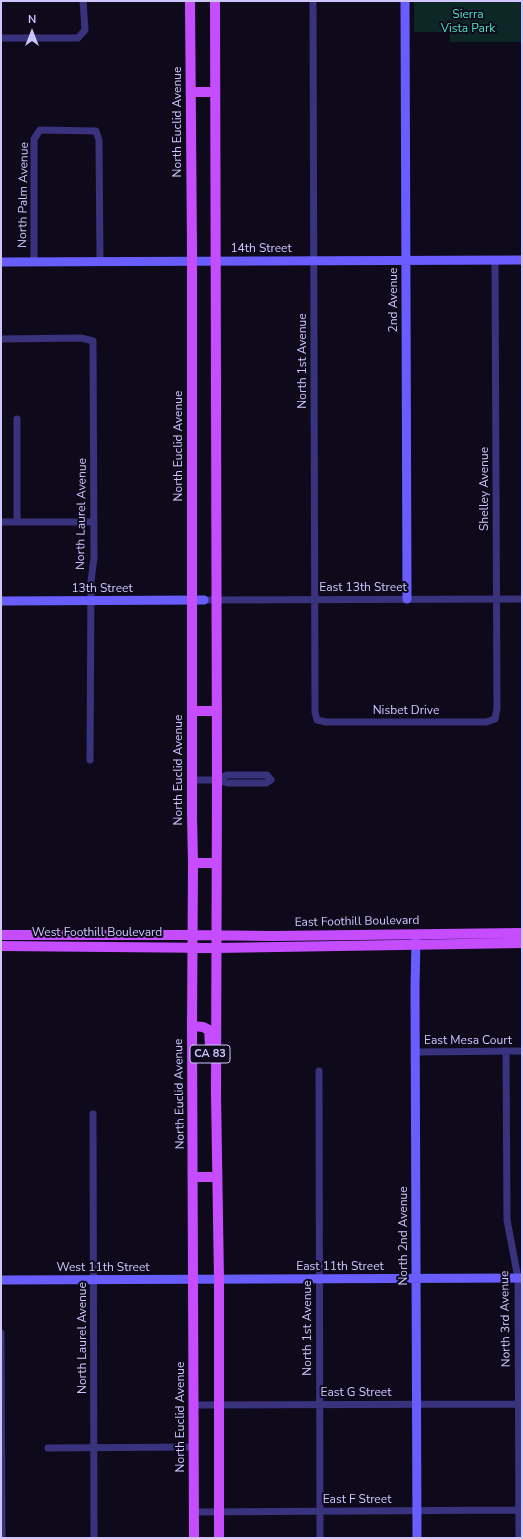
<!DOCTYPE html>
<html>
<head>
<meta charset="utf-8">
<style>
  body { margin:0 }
  #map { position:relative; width:523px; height:1539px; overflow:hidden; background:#0e0a1c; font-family:"Nunito Sans",sans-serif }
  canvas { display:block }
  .frame { position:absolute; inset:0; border:2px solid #cfc6ff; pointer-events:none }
  .north { position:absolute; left:12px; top:12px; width:40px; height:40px; -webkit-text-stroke:3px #0e0a1c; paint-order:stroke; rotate:0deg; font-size:11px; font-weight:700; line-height:16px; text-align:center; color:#cfc6ff }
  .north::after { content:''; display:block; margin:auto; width:14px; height:18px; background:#cfc6ff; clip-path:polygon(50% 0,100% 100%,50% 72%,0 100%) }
</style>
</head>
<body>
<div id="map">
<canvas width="523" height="1539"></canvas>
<div class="frame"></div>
<div class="north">N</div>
</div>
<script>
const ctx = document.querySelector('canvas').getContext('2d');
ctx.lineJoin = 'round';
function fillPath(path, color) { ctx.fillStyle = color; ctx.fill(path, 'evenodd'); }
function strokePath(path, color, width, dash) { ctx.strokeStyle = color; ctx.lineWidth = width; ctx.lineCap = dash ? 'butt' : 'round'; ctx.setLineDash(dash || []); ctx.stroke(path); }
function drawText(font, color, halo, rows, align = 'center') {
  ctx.font = font + ' "Nunito Sans",sans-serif'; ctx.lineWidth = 4; ctx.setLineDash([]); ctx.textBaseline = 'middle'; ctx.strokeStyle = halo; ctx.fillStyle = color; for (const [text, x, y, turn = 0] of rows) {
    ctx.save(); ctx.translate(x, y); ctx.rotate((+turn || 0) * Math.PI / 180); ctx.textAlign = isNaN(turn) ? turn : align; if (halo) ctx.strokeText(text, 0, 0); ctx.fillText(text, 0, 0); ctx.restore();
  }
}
fillPath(new Path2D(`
  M414,1H522V42H450V32H414Z`), '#0d2626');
strokePath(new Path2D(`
  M313,1L315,712L317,720L326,722H486L495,719L497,708L495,260
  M1,38H78L85,30L83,1
  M34,262V139L40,130L96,131L99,140L100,261
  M1,339L81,338L93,341L94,558L91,581L90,760
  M17,419V522
  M1,522H94
  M204,600L522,599
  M192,780H217L227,783H266L271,780L267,775H227L217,780
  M506,1051L507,1220L518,1278L519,1538
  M415,1052L522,1051
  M319,1071L320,1538
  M93,1114L94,1538
  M1,1333L2,1538
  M194,1405L518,1404
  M48,1448L194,1447
  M194,1512L519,1510`), '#39337e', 7);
strokePath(new Path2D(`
  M405,1L407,599
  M1,262L522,260
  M1,601L204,600
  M416,937L415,988L417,1538
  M1,1280L522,1278`), '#695dff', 9);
strokePath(new Path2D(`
  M190,1L192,250V815L193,863L192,1026L194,1538
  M215,1L217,780L216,1094L219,1279V1538
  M191,92H215
  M192,711H217
  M193,863H216
  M1,935H193L273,936L522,933
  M1,946L216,948L522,943
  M192,1026L203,1027L209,1030L210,1045
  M194,1177H216`), '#c54dff', 10);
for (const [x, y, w] of [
  [210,1054,40]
]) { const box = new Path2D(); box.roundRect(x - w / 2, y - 9, w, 18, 3); ctx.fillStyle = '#0e0a1c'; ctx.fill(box); strokePath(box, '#cfc6ff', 1); }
drawText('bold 11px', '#cfc6ff', null, [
  ["CA 83",210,1054]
]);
drawText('12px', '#4de3c5', '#0e0a1c', [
  ["Sierra",468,15],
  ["Vista Park",468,29]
]);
drawText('12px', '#cfc6ff', '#0e0a1c', [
  ["North Euclid Avenue",178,122,-90],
  ["North Palm Avenue",24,195,-89],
  ["14th Street",261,249],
  ["2nd Avenue",394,300,-90],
  ["North 1st Avenue",303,361,-90],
  ["North Euclid Avenue",179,446,-90],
  ["Shelley Avenue",485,489,-90],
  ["North Laurel Avenue",82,514,-89],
  ["East 13th Street",363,588],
  ["13th Street",102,589],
  ["Nisbet Drive",406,711],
  ["North Euclid Avenue",179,770,-90],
  ["East Foothill Boulevard",357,922,-1],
  ["West Foothill Boulevard",97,933],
  ["East Mesa Court",468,1041],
  ["North Euclid Avenue",180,1094,-91],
  ["North 2nd Avenue",404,1236,-90],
  ["East 11th Street",340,1267],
  ["West 11th Street",103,1268],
  ["North 3rd Avenue",506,1319,-91],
  ["North 1st Avenue",308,1328,-90],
  ["North Laurel Avenue",83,1338,-90],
  ["East G Street",356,1393],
  ["North Euclid Avenue",181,1417,-90],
  ["East F Street",357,1500]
]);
</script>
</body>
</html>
